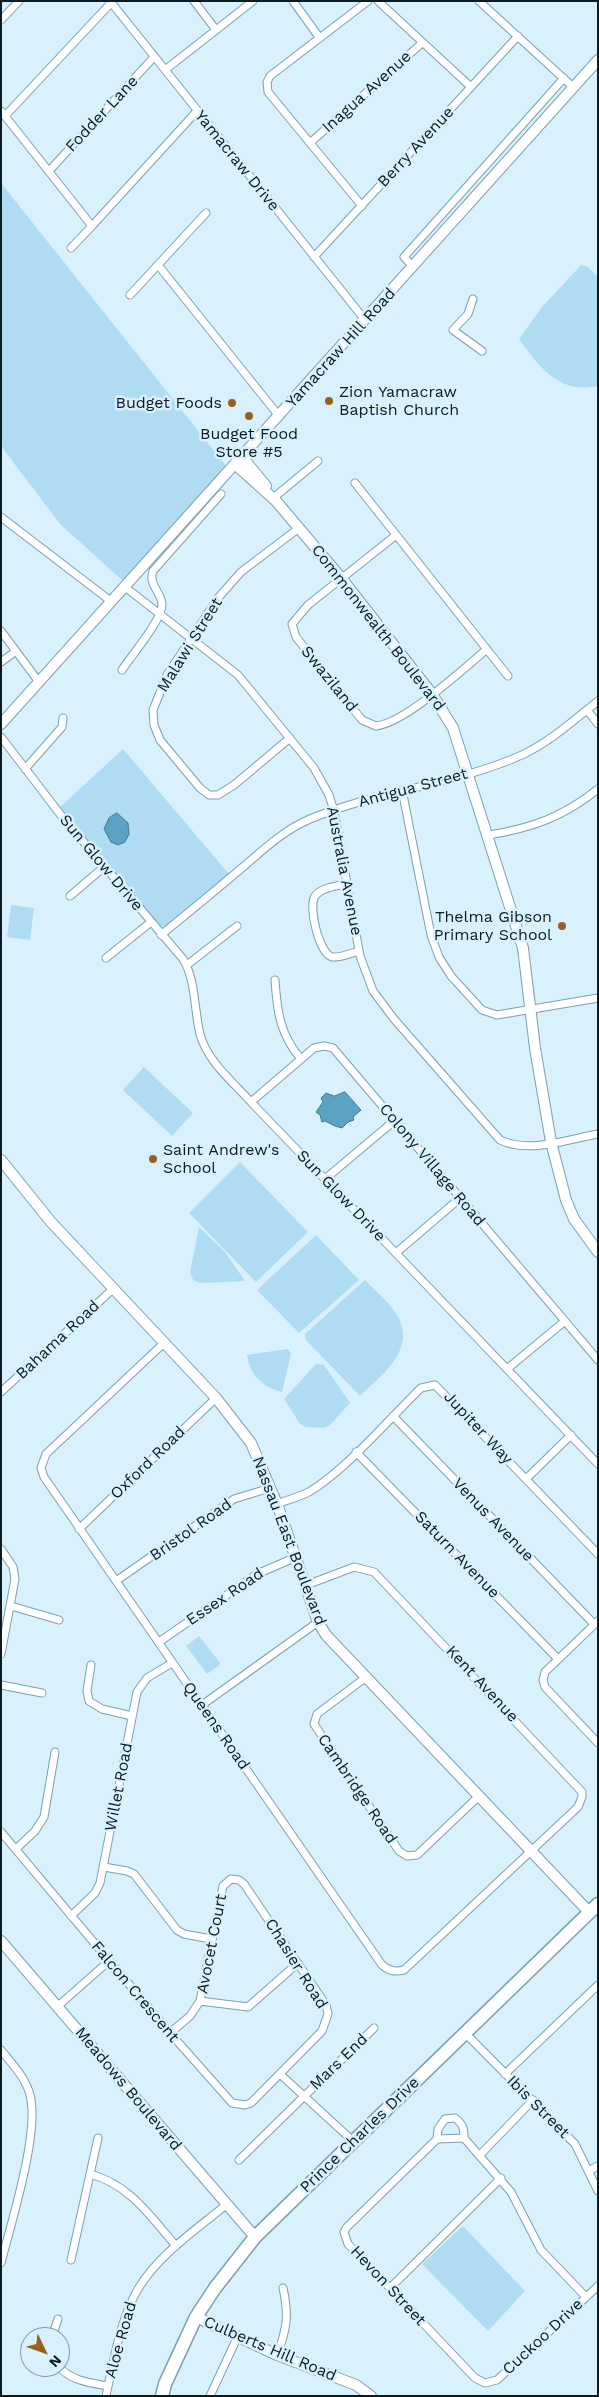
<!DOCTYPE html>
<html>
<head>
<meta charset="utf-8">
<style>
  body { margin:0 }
  #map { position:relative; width:599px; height:2397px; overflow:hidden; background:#d9f1fd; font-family:"Work Sans",sans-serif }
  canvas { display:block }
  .frame { position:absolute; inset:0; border:2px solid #0c1b22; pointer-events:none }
  .north { position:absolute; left:20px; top:2327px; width:50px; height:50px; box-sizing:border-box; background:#d9f1fd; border:1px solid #879ba5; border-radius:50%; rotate:132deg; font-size:14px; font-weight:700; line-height:20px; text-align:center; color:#0c1b22 }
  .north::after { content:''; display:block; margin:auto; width:18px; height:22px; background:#99611b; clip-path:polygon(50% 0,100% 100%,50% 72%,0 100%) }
</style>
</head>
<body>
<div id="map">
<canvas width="599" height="2397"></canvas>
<div class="frame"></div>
<div class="north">N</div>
</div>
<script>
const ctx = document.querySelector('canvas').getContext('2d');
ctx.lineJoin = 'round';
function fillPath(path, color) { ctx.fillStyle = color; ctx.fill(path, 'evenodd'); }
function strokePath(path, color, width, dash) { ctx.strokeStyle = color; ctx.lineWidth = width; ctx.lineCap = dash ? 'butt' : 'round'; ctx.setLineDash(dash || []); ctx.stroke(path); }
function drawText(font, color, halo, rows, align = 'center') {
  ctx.font = font + ' "Work Sans",sans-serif'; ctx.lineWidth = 5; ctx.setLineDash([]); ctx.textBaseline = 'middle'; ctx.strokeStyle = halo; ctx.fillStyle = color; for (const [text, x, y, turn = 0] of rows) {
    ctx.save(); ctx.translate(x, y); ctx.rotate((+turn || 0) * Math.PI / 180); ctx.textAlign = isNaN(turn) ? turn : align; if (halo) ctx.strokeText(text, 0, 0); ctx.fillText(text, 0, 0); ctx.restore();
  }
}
fillPath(new Path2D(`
  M1,183L227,467L124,582L60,524L1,446Z
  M581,265L587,266L598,277V386C559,394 540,368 519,339L542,307Z
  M123,749L229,874L167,927L160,926L59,808Z
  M11,905L34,908L30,940L7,937Z
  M144,1067L193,1113L172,1136L123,1090Z
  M240,1162L308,1232L256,1282L189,1213Z
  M199,1227L225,1252L245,1281L200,1283L193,1280L190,1272Z
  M316,1235L359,1280L299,1333L257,1290Z
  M365,1280C374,1290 387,1300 395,1312C419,1348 383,1374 360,1396L305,1339V1334Z
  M288,1349L291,1354L282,1392C262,1387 250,1375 247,1355Z
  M316,1364L324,1365L350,1403L329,1426L323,1428L306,1427L300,1424L284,1399Z
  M199,1636L221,1664L207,1674L186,1646Z
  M463,2226L525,2291L488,2331L422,2264Z`), '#afdcf2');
const water = new Path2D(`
  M117,813L128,823L129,834L125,842L118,845L111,842L104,829L109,818Z
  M345,1092L361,1110L353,1117L354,1120L348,1122L342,1128L335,1126L325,1121L322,1122L320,1115L316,1112L323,1102L321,1098L326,1093L334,1096Z`);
fillPath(water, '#5ca3c3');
strokePath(water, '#447a93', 1);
const street = new Path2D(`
  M110,1L365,320
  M194,1L216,30
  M293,1L319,37
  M378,1L471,87
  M479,1L573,87
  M1,20L19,1
  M165,70L253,1
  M1,111L92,226L197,111
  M5,116L111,3
  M311,142L422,43
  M49,171L154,57
  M362,206L268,92L267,82L270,76L368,1
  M71,248L92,226
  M314,257L518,36
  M158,265L279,416
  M413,267L404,257L564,78
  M130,295L206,213
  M473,299L468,314L453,330L482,351
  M355,483L508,676
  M272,499L318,461
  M1,517L112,602
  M395,536L308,605L292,624L296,637L362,720L376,726C405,723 463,669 486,650
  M125,587L238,675L314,768L329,795L334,811L360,956L373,991L394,1019L500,1140C529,1154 568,1139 598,1134
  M1,631L39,682
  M1,662L16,651
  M122,670C131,656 163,619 162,604C161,592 148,584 153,571L221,494
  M587,710L598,724
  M1,737L60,814L183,959C196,980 194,1010 200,1034C207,1061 233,1082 251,1102L598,1464
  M290,738L234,785L218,795H209L200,788L160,740L154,725L153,710L167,675L218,598L241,572L299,528
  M25,769L62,727L63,718
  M402,790L431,935L439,957L451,976L482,1010L497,1015L598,998
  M489,835C532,828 563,817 598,789
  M348,884C337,886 322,887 315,896C308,907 319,953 332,957C340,958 352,953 359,951
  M70,896L104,867
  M161,935C189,912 216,890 243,867C264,849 284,830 310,819C379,790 456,785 524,754C551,741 574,720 598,701
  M106,958L151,922
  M187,965L237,926
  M275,980C277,1011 280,1035 301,1059
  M251,1102L314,1048L324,1046L333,1048L598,1360
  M325,1179L394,1121
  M396,1253L459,1199
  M164,1343L46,1454L41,1468L44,1477L382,1965C389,1971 395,1972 404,1970L578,1807L582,1797V1792L374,1572L354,1567L304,1586
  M507,1369L565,1321
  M1,1392L114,1288
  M393,1416L594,1624
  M356,1452L558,1659
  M526,1479L571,1435
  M277,1504C287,1500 299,1497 309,1492C348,1468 388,1420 421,1388L435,1385L598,1554
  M79,1529L216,1398
  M1,1549L13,1567L15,1579L1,1654
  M116,1581L234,1499L270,1488
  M11,1606L59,1620
  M598,1621L545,1672L543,1680L545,1687L598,1743
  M159,1642L257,1574L294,1558
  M91,1665L87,1691L89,1701L102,1709L132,1716
  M365,1678L317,1714L314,1724L399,1851L407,1856L417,1855L478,1797
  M1,1685L42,1693
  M202,1705L318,1622
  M1,1832L170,2033L232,2103L245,2105L251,2103L322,2031L328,2014L326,2005L244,1884L239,1880L231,1879L223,1886L200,2001L190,2016L170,2033
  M16,1849L35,1831L44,1817L55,1752
  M104,1867L127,1871L134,1874L177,1930L184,1934L211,1939
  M71,1916L95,1893L100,1883L137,1692L147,1678L172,1663
  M200,2001L248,2007L298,1963
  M58,2006L109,1961
  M465,2033L575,2144L598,2191
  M1,2050C12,2064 26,2078 30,2095C40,2132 11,2223 1,2263
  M505,2074L598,1985
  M281,2075L353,2141
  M464,2138C464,2128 463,2124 455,2118L445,2119L438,2129L437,2139L347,2227L344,2232L348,2244L475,2378L485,2383L497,2380L598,2286
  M437,2139L464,2138L511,2192L541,2250L586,2297
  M480,2155L533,2100
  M239,2160L374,2028
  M588,2171L598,2166
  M90,2174C129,2184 151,2217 176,2246
  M71,2260L98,2138
  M390,2288L501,2178
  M52,2337L58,2319
  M277,2355C287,2329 289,2315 283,2288
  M59,2367C72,2381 90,2383 108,2386
  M106,2396C113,2363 121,2317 138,2289C159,2254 196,2230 227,2204
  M210,2396L237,2338`);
const secondary = new Path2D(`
  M242,457L266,486
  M235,464L276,501L342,579L432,694L453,728L523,948L535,1048L551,1142L566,1200L574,1219L598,1252
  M1,724L598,60
  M1,1160L51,1222L216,1398L251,1443L277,1504L318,1622L326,1635L589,1912
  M1,1941L255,2237
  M196,2317L277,2355L356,2385L371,2396`);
const highway = new Path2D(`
  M162,2396L165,2384L196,2317L215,2288L255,2237L598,1904`);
strokePath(street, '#7aa0b3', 9);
strokePath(secondary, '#7aa0b3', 12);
strokePath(highway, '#7aa0b3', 15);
strokePath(street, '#fff', 7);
strokePath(secondary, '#fff', 10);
strokePath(highway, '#fff', 12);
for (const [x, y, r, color] of [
  [329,401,5,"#99611b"],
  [232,403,5,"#99611b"],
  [249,416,5,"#99611b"],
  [562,926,5,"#99611b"],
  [153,1159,5,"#99611b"]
]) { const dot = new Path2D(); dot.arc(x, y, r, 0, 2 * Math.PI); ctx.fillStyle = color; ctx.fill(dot); strokePath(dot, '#d9f1fd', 2); }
drawText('16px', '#0c1b22', '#d9f1fd', [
  ["Inagua Avenue",367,92,-42],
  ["Fodder Lane",102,114,-47],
  ["Berry Avenue",416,147,-47],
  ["Yamacraw Drive",237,161,51],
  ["Yamacraw Hill Road",341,348,-48],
  ["Commonwealth Boulevard",378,628,52],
  ["Malawi Street",190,645,-58],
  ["Swaziland",329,679,51],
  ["Antigua Street",413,788,-15],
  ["Sun Glow Drive",101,863,50],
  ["Australia Avenue",344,871,79],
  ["Colony Village Road",432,1165,50],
  ["Sun Glow Drive",341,1196,46],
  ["Bahama Road",58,1340,-43],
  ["Jupiter Way",478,1428,47],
  ["Oxford Road",148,1463,-44],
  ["Venus Avenue",493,1520,46],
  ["Bristol Road",191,1530,-35],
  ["Nassau East Boulevard",289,1541,69],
  ["Saturn Avenue",457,1555,46],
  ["Essex Road",225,1597,-34],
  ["Kent Avenue",482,1684,47],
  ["Queens Road",216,1726,55],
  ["Willet Road",119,1787,-79],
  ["Cambridge Road",357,1789,56],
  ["Avocet Court",212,1944,-79],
  ["Chasier Road",296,1964,58],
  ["Falcon Crescent",135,1992,50],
  ["Mars End",339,2062,-44],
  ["Meadows Boulevard",128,2089,50],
  ["Ibis Street",538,2107,45],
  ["Prince Charles Drive",360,2135,-44],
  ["Hevon Street",388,2286,47],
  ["Cuckoo Drive",543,2337,-43],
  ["Aloe Road",121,2340,-74],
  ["Culberts Hill Road",270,2349,23]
]);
drawText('16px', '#0c1b22', '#d9f1fd', [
  ["Zion Yamacraw",339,392],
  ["Baptish Church",339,410],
  ["Budget Foods",222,403,"right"],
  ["Budget Food",249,434,"center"],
  ["Store #5",249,452,"center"],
  ["Thelma Gibson",552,917,"right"],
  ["Primary School",552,935,"right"],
  ["Saint Andrew's",163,1150],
  ["School",163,1168]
], 'left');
</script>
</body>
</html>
